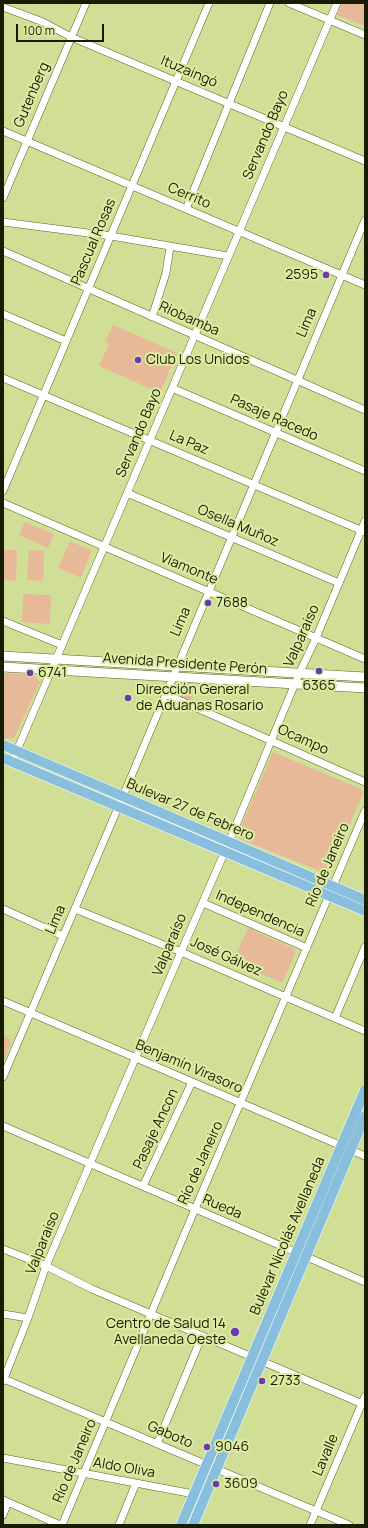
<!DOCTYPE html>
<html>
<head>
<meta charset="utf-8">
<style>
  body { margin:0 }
  #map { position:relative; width:368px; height:1528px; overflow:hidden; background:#d1de96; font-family:Manrope,sans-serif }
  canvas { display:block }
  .frame { position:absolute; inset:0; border:4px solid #181c01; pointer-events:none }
  .scale { position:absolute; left:16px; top:24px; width:88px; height:18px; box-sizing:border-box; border:2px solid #181c01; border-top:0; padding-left:5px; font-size:12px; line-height:14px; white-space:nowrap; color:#181c01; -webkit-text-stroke:3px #deeba3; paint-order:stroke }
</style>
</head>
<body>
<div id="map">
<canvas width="368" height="1528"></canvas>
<div class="frame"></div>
<div class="scale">100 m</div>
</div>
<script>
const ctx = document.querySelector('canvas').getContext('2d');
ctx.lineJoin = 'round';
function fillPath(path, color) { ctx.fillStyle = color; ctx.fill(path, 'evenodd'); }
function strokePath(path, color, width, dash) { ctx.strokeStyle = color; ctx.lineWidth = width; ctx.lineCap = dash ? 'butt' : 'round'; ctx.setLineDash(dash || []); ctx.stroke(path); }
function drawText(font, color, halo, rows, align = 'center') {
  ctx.font = font + ' Manrope,sans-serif'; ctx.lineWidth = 4; ctx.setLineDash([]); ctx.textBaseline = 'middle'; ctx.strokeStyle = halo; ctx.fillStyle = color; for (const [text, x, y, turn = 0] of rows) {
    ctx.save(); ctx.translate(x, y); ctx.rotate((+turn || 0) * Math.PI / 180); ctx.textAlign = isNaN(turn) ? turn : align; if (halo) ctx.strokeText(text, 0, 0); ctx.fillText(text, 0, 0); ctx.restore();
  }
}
fillPath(new Path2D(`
  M342,3H365V26L337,15Z
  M113,325L177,353L160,393L99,366L109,344L105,342Z
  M25,522L54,534L48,548L19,535Z
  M70,541L90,550L91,552L81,578L58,568Z
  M3,550H17L16,581L3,580Z
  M29,550L44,551L43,581L27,580Z
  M23,594L51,595L50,624L22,622Z
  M3,673L34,675L40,682L14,738L3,739Z
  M177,681L193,682L192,703L171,693C170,687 171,684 177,681Z
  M273,752L361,789L363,795L361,798L330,871L325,873L240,839L238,834Z
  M248,928L295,949V954L282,983L233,961Z
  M3,1034L9,1039L11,1043L5,1059H3Z`), '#e8b998');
const minor = new Path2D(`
  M289,3L365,35
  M3,7L43,22L71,37L365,161
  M3,131L365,285
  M3,198L86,3
  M186,209L270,3
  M3,222L111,236L228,256
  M3,251L365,410
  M3,314L66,341
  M152,317L166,273L170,247
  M3,378L365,532
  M172,388L365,471
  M3,491L209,3
  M127,493L339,583
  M3,503L365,659
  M3,621L62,645
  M165,694L365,782
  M12,762L337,3
  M203,903L307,948
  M3,909L63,936
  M75,909L181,952L365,1031
  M3,1001L365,1156
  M335,1018L365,947
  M3,1077L123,796L365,220
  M3,1126L365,1282
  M143,1186L192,1082
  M3,1249L46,1266L92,1289L365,1405
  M3,1314L28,1318
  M4,1379L349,1525
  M3,1381L28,1318L46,1266L181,952L229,842L299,674L316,638L365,521
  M157,1444L202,1336
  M3,1458L194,1494
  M3,1500L60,1525
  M3,1515L8,1502
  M62,1525L195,1209L365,811
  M119,1525L136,1483
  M310,1525L365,1396`);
const secondary = new Path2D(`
  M3,656L365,677
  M3,667L365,688`);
const primary = new Path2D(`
  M3,745L365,900
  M3,758L365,911
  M181,1525L365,1090
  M193,1525L365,1116`);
strokePath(minor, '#5b651e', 8);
strokePath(secondary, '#5b651e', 10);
strokePath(primary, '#fff', 11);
strokePath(minor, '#fff', 7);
strokePath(secondary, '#fff', 9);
strokePath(primary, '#88bfdd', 10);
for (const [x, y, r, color] of [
  [326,275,4,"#693bb2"],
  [138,360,4,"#693bb2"],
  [208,603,4,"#693bb2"],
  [319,671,4,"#693bb2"],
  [30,673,4,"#693bb2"],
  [128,698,4,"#693bb2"],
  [235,1332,5,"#693bb2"],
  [262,1381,4,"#693bb2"],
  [207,1447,4,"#693bb2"],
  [216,1484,4,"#693bb2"]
]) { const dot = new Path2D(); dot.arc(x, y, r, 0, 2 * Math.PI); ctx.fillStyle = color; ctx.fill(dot); strokePath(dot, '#deeba3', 1.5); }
drawText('14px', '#181c01', '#deeba3', [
  ["Ituzaingó",189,72,23],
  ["Gutenberg",32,95,-67],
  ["Servando Bayo",266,135,-67],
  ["Cerrito",189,196,23],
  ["Pascual Rosas",94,242,-67],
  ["Riobamba",189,319,24],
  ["Lima",307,323,-67],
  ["Pasaje Racedo",274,418,24],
  ["Servando Bayo",139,433,-67],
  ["La Paz",189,443,23],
  ["Osella Muñoz",238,526,23],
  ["Viamonte",189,569,23],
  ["Lima",181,622,-67],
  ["Valparaíso",302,636,-66],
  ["Avenida Presidente Perón",185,664,4],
  ["Ocampo",303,740,24],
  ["Bulevar 27 de Febrero",190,810,23],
  ["Río de Janeiro",328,865,-67],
  ["Independencia",260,914,24],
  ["Lima",56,920,-67],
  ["Valparaíso",170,945,-67],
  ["José Gálvez",226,957,24],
  ["Benjamín Virasoro",189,1067,23],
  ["Pasaje Ancon",156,1129,-65],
  ["Río de Janeiro",201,1163,-66],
  ["Rueda",222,1207,23],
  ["Bulevar Nicolás Avellaneda",288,1236,-67],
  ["Valparaíso",43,1243,-68],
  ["Gaboto",170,1435,23],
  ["Lavalle",326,1455,-67],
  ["Río de Janeiro",75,1461,-67],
  ["Aldo Oliva",124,1468,10]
]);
drawText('14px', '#181c01', '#deeba3', [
  ["2595",318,275,"right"],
  ["Club Los Unidos",146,360],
  ["7688",216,603],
  ["6741",38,673],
  ["6365",319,686,"center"],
  ["Dirección General",136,690],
  ["de Aduanas Rosario",136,706],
  ["Centro de Salud 14",226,1324,"right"],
  ["Avellaneda Oeste",226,1340,"right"],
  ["2733",270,1381],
  ["9046",215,1447],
  ["3609",224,1484]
], 'left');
</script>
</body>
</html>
